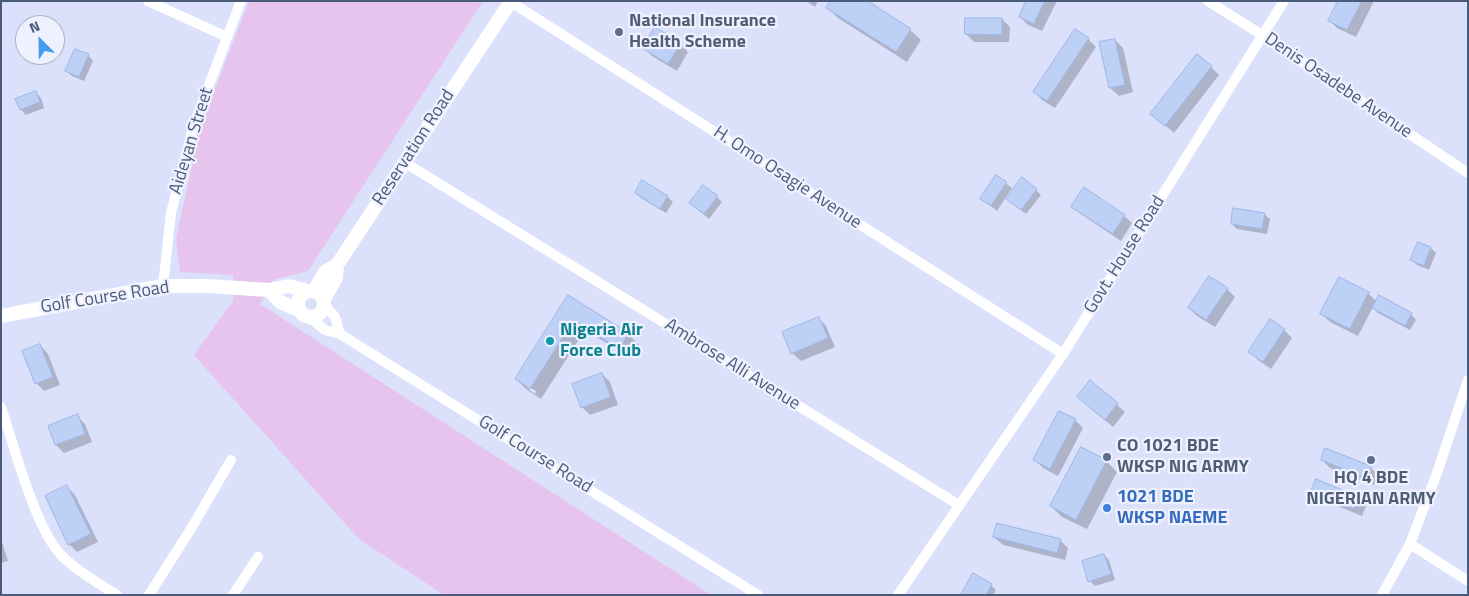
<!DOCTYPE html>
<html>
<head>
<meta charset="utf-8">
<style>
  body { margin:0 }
  #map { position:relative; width:1469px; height:596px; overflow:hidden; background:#e8eafd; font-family:"Titillium Web",sans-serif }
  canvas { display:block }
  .frame { position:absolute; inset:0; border:2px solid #4a5b79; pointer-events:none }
  .north { position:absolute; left:15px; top:15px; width:50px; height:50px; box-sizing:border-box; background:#eff1ff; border:1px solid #adb5c9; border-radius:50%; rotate:337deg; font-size:14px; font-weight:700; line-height:20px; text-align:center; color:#4a5b79 }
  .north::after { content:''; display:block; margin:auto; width:18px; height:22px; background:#479bed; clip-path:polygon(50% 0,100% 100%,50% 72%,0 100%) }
</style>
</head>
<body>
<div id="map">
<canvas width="1469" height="596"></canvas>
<div class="frame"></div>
<div class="north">N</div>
</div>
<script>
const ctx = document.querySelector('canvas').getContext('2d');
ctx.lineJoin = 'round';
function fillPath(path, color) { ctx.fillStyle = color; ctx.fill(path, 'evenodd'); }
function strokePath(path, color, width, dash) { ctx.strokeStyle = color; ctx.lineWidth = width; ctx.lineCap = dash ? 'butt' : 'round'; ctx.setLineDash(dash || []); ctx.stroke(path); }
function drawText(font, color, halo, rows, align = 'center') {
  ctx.font = font + ' "Titillium Web",sans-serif'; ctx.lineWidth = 4.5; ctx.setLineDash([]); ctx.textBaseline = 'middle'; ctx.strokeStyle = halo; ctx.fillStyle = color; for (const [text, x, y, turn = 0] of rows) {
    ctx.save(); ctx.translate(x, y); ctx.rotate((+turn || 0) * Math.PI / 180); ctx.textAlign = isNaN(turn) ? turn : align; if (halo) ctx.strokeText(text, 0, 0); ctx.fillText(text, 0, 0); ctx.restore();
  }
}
fillPath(new Path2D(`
  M1,1H1468V595H1ZM25,25H55V55H25Z`), '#dbe0fb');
fillPath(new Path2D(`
  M249,1H483L308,271L273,280L260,304L711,595H444L359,539L194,355L233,301V275L180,272L176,239L200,129Z`), '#e7c4ed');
fillPath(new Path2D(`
  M806,1H818L815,7Z
  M1028,1H1057L1042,31L1028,25L1020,17Z
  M1339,1H1374L1356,37L1337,28L1329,20Z
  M828,8L910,30L921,40L907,62L838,18Z
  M1002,19L1010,27L1009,42H974L966,34Z
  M656,29L680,44L688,52L677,71L652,56L644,48Z
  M1088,39L1096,47L1055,108L1042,100L1035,92Z
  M1115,40L1123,48L1133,92L1119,96L1110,88Z
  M88,55L93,61L84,81L72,76L67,71Z
  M1211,67L1219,75L1174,133L1152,114Z
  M35,92L41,98L44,108L26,115L21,110Z
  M996,177L1012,188L997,211L982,199Z
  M643,182L668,197L673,202L666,213L641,198L636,193Z
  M1036,190L1041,195L1026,214L1007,199Z
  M717,197L722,202L709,219L690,203Z
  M1073,206L1124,216L1132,223L1121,241L1081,214Z
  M1264,214L1270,219L1267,234L1237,229L1232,224Z
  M1418,243L1431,248L1436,253L1429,270L1417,265L1412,260Z
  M1227,289L1235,297L1215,327L1197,316L1189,308Z
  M1368,293L1377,302L1411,314L1416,320L1410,330L1378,313L1373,307L1358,336L1330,322L1322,314Z
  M568,296L628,334L639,345L631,358L585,330L541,399L527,390L516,379ZM527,386L536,391L535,394L527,388Z
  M818,318L826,326L835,347L801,361L792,353Z
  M1271,321L1284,330L1292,338L1271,369L1258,360L1250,352Z
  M40,345L48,354L60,385L44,391L36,383Z
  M602,374L610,382L618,405L590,415L582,407Z
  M1091,382L1125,412L1113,427L1078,397Z
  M77,416L85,424L92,442L64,453L56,445L49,426Z
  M1075,420L1083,428L1058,476L1043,468L1035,460Z
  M1322,460L1370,467L1378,475L1374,485L1330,468Z
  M1106,461L1117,472L1087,529L1062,517L1051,506Z
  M67,487L75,495L98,542L77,552L69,544Z
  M1312,491L1358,498L1366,506L1362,516L1320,499Z
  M994,537L1060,540L1068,548L1065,560L1003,545Z
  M1,539L8,561L1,563Z
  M1104,555L1109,560L1115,580L1095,586L1090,581Z
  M991,585L996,590L993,595H963Z`), '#0003');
const building = new Path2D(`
  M830,1H868L911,29L896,52L826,8Z
  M1026,1H1045L1034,24L1019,17Z
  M1338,1H1362L1347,30L1328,21Z
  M965,18H1002V35L965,34Z
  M655,27L681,43L668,64L642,48Z
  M1075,29L1089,38L1047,101L1033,92Z
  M1115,39L1125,85L1109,88L1099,42Z
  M75,49L89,54L79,77L65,71Z
  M1197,54L1212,66L1165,126L1150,114Z
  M36,91L40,102L20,110L15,99Z
  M996,175L1007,182L991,206L980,199Z
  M1022,177L1037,189L1021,210L1006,199Z
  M642,180L668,196L660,209L635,193Z
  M703,185L718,196L704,214L689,203Z
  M1084,187L1125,215L1113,234L1071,207Z
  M1233,208L1265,213L1262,229L1231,224Z
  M1418,242L1431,247L1424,266L1410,260Z
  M1209,276L1228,288L1206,320L1188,308Z
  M1339,277L1369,292L1350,329L1320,314Z
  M568,295L629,333L619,349L574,320L530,389L515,379Z
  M1379,295L1412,313L1405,326L1372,308Z
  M819,317L828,338L791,354L782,332Z
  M1270,319L1285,329L1263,362L1248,352Z
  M40,344L53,377L35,384L22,351Z
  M602,373L611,397L581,408L572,384Z
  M1090,380L1118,403L1105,420L1077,397Z
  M1059,411L1076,419L1050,469L1033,460Z
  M78,414L85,434L55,445L48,426Z
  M1081,447L1107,460L1076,520L1050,506Z
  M1325,448L1371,466L1366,478L1321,460Z
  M1316,479L1359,497L1354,509L1311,491Z
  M67,485L91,534L68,545L45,496Z
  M997,523L1061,539L1057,553L993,537Z
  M1104,554L1111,574L1088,582L1082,561Z
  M973,573L992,584L986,595H961Z`);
fillPath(building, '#bdd0f5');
strokePath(building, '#9db7e8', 1);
strokePath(new Path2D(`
  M148,1L227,37
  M1208,1L1262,35L1468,173
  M511,2L1063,354
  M404,162L959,505
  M163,286L171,213L193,127L241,1
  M325,305L335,317L340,334
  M309,317L325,330L340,334L758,595
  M1,407C14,445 36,533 64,558C79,572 99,584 117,595
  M1410,544L1468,581
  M149,595L192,527L231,460
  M233,595L258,557
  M898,595L1063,354L1284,1
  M1382,595L1410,544L1437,473L1468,380`), '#fff', 10);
strokePath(new Path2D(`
  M269,290L280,302L299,310
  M298 304a13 13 0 1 1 26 0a13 13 0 1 1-26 0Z
  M314,291L325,272L337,265L511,1
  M324,299L336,278L337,265
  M1,316L163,286H208L269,290L289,286L308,291`), '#fff', 14);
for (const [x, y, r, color] of [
  [619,32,5,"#5c6f8a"],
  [550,341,5,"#0f9aa8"],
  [1107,457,5,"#5c6f8a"],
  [1371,460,5,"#5c6f8a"],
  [1107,508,5,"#3f7fe0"]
]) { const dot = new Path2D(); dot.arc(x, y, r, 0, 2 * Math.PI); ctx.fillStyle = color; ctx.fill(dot); strokePath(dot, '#eff1ff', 2); }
drawText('bold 18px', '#4e5e75', '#eff1ff', [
  ["National Insurance",629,22],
  ["Health Scheme",629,43],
  ["CO 1021 BDE",1117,447],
  ["WKSP NIG ARMY",1117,468],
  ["HQ 4 BDE",1371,479,"center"],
  ["NIGERIAN ARMY",1371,500,"center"]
], 'left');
drawText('18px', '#4a5b79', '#eff1ff', [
  ["Denis Osadebe Avenue",1338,86,34],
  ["Aideyan Street",192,141,-73],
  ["Reservation Road",414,148,-57],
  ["H. Omo Osagie Avenue",787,178,33],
  ["Govt. House Road",1125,255,-58],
  ["Golf Course Road",105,298,-9],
  ["Ambrose Alli Avenue",732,365,32],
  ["Golf Course Road",535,455,32]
]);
drawText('bold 18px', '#0d838f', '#eff1ff', [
  ["Nigeria Air",560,331],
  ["Force Club",560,352]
], 'left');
drawText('bold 18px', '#366cbe', '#eff1ff', [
  ["1021 BDE",1117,498],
  ["WKSP NAEME",1117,519]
], 'left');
</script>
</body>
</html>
